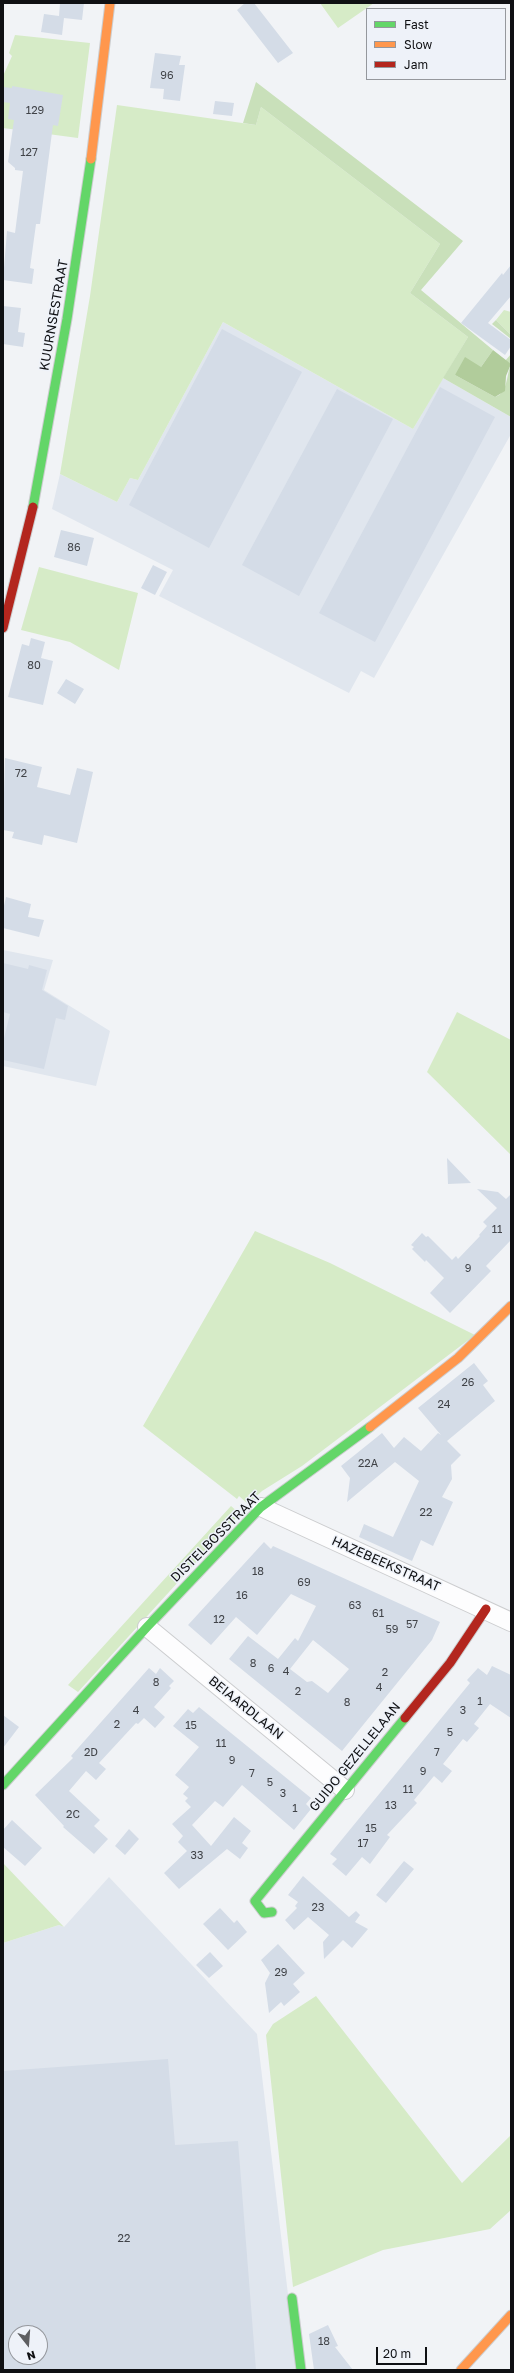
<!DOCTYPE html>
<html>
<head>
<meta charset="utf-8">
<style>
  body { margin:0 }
  #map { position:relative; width:514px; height:2373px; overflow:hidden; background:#f1f3f6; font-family:"Golos Text",sans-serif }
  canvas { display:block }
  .frame { position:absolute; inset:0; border:4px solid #0f1013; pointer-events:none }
  .legend { position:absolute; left:366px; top:8px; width:140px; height:72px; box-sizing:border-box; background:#eef2f9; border:1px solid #95989d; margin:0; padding:5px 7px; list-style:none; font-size:12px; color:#0f1013 }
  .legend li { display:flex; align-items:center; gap:8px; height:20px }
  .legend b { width:20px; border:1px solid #95989d }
  .north { position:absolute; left:8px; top:2325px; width:40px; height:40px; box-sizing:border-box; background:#eef2f9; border:1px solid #95989d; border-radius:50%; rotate:163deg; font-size:11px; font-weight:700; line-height:16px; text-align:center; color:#0f1013 }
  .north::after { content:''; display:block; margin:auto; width:14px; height:18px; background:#5e5f62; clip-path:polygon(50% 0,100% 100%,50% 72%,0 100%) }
  .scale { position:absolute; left:376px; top:2347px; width:51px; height:18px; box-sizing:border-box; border:2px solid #0f1013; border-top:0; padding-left:5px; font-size:12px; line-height:14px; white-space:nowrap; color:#0f1013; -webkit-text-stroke:3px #eef2f9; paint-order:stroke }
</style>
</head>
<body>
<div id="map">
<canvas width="514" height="2373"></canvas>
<div class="frame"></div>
<ul class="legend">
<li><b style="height:5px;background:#63d668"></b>Fast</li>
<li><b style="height:5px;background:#ff974d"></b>Slow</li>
<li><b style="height:5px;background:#b3261e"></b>Jam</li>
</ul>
<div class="north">N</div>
<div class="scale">20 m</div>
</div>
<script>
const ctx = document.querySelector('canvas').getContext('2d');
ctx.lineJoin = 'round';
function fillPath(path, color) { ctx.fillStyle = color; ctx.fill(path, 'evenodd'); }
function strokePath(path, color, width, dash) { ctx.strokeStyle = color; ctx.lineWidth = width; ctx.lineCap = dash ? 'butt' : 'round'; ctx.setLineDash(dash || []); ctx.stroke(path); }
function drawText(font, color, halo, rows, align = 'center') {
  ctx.font = font + ' "Golos Text",sans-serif'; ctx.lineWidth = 3; ctx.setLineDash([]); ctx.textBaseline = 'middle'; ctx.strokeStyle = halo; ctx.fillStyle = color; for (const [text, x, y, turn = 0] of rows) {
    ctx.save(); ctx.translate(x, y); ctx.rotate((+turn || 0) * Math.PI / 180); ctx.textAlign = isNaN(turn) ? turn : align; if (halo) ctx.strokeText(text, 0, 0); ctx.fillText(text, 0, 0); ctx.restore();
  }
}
fillPath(new Path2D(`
  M223,322L413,429L443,378L511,417V434L374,678L361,671L349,693L159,596L173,570L52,509L60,474L117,502L130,478L138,480Z
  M3,950L53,960L44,990L110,1031L96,1086L3,1066Z
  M109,1877L257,2034L297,2370H3V1943L59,1925L64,1927ZM16,2333H40V2357H16Z`), '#e0e6ee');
fillPath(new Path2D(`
  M320,3H374L338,28Z
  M15,35L90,43L78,138L3,128V76L12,56L9,53Z
  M117,105L256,125L261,107L440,244L410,293L468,337L413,429L223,322L138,480L130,478L117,502L60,474L90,296Z
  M504,310L511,312V335L496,320Z
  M39,567L138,593L119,670L70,642L21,630Z
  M457,1012L511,1040V1155L427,1072Z
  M255,1231L330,1263L475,1335L302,1466L262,1491L248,1504L239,1496L237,1499L143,1426Z
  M231,1506L240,1514L78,1692L68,1685Z
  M3,1863L64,1927L59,1925L3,1943Z
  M316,1996L462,2183L511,2135V2210L490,2229L383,2250L293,2287L266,2035L273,2024Z`), '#d6ebc7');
fillPath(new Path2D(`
  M256,82L463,241L421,290L493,350L481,367L455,375L495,397C508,393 506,376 511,364L505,361L511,354V417L443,378L468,337L410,293L440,244L261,107L256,125L243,123Z
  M496,320L511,335V339L492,324Z`), '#c9e0ba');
fillPath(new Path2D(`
  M493,350L511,364L506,376L505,391L495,397L455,375L465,357L481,367Z`), '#b1cc9b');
fillPath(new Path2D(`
  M60,3H84L82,20L64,18L62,35L41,32L44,14L59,16Z
  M245,3H254L293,53L278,63L237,10Z
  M155,53L181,56L179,65H185L180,101L163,99L164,89L150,88Z
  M12,86L63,95L58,126L53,125L40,224H36L30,268L34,269L32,284L3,280L7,231L15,233L23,171L15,170V168L8,162L14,120L8,119L10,103L3,102V87L12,88Z
  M215,101L234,103L232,116L213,114Z
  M511,265V296L488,323L511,340V346L505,355L461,323L502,273L503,275Z
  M3,306L21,308L18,332L25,333L23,347L3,344Z
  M222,329L302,372L209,548L129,505Z
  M440,387L495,417L375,642L319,613Z
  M337,389L393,419L299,596L242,565Z
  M61,530L94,538L87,566L54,557Z
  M153,565L167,572L155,595L141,588Z
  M31,638L45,642L41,658L53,661L43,705L8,697L22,644L29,646Z
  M66,679L84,689L75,704L57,693Z
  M5,758L42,767L37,787L70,795L77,768L93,772L77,843L44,835L42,845L12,838L14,832L3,830Z
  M6,897L31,904L28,917L44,920L39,937L3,928V910Z
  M3,963L28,969L29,965L47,970L42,990L68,1006L65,1020L56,1018L44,1069L3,1060V1042L10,1014L3,1012Z
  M447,1158L471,1183L448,1184Z
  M477,1189L498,1192L506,1199L511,1194V1240L486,1266L491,1271L450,1313L430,1293L444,1278L426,1260L425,1262L412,1249L414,1247L411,1245L422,1233L426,1237L428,1236L452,1260L456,1256L458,1259L480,1236L479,1235L487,1226L483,1222L497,1208Z
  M474,1363L488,1381L483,1385L495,1401L447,1441L461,1455L451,1465L452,1479L442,1497L453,1502L433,1546L421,1540L412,1561L359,1537L364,1524L393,1537L419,1481L395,1462L347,1502L350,1478L341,1466L382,1433L394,1448L404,1437L421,1451L438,1433L441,1435L418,1408Z
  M264,1542L271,1549L273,1546L440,1622L432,1640L342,1751L229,1659L248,1636L278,1659L295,1638L298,1641L316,1606L291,1594L257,1635L236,1617L211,1645L188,1625ZM313,1640L349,1669L328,1693L312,1681L307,1682L290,1669Z
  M492,1666L511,1675V1718L490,1704L474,1724L479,1728L467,1742L463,1739L443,1764L452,1771L442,1783L434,1776L414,1800L417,1803L387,1835L390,1837L370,1864L362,1857L346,1876L332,1864L337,1859L330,1854L470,1683L467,1680L478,1668L487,1675Z
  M149,1668L156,1674L160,1668L174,1681L169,1686L171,1688L154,1707L165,1717L155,1728L144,1718L138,1724L136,1723L99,1763L106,1769L96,1780L86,1771L69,1791L100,1820L94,1826L108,1839L94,1854L63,1827L64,1826L35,1795L73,1758L71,1756Z
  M199,1707L311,1798L306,1804L311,1809L294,1830L242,1785L223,1807L215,1801L192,1825L211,1846L234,1817L251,1831L242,1843L248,1848L240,1859L227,1849L179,1889L164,1873L187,1851L178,1842L183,1836L172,1824L191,1807L185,1801L188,1798L183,1794L189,1787L175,1775L199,1747L173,1726L188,1709L193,1713Z
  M3,1715L19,1727L3,1748Z
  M12,1820L42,1848L25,1866L3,1847V1830Z
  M129,1829L139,1839L125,1855L115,1846Z
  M404,1861L414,1869L386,1903L376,1895Z
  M303,1876L349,1917L356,1911L360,1915L355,1922L368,1929L352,1948L343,1940L324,1959L323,1942L329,1935L308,1917L294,1930L285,1920L297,1908L295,1906L298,1902L288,1895Z
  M220,1908L234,1923L237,1920L247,1932L228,1950L203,1924Z
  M278,1944L305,1973L293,1984L300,1992L284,2006L281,2002L269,2013L265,1983L270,1973L261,1960Z
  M210,1952L223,1966L209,1978L196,1965Z
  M168,2059L175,2145L238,2141L256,2370H3V2071ZM16,2333H40V2357H16Z
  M328,2325L338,2346L335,2347L353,2370H314L309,2334Z`), '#d4dce7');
const street = new Path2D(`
  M261,1507L511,1622
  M147,1627L345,1790`);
const fast = new Path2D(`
  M33,507L67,319L91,159
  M3,1785L147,1627L261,1507L370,1427
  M272,1912L264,1913L255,1901L405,1718
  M292,2298L301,2370`);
const slow = new Path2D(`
  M91,159L110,3
  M370,1427L458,1358L511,1306
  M461,2370L511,2315`);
const jam = new Path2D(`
  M3,628L33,507
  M405,1718L450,1663L486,1609`);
strokePath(street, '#cccdcf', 20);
strokePath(fast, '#cccdcf', 11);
strokePath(slow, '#cccdcf', 11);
strokePath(jam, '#cccdcf', 11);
strokePath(street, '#fdfdfe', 18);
strokePath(fast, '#63d668', 9);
strokePath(slow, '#ff974d', 9);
strokePath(jam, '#b3261e', 9);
drawText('11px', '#404348', null, [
  ["96",167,76],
  ["129",35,111],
  ["127",29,153],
  ["86",74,548],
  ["80",34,666],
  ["72",21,774],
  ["11",497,1230],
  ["9",468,1269],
  ["26",468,1383],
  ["24",444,1405],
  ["22A",368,1464],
  ["22",426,1513],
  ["18",258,1572],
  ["69",304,1583],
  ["16",242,1596],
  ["63",355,1606],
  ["61",378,1614],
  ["12",219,1620],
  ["57",412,1625],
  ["59",392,1630],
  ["8",253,1664],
  ["6",271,1669],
  ["4",286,1672],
  ["2",385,1673],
  ["8",156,1683],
  ["4",379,1688],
  ["2",298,1692],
  ["1",480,1702],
  ["8",347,1703],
  ["4",136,1711],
  ["3",463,1711],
  ["2",117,1725],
  ["15",191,1726],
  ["5",450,1733],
  ["11",221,1744],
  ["2D",91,1753],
  ["7",437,1753],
  ["9",232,1761],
  ["9",423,1772],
  ["7",252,1774],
  ["5",270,1783],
  ["11",408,1790],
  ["3",283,1794],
  ["13",391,1806],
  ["1",295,1809],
  ["2C",73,1815],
  ["15",371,1829],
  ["17",363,1844],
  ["33",197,1856],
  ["23",318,1908],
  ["29",281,1973],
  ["22",124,2239],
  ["18",324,2342]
]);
drawText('13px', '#0f1013', '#eef2f9', [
  ["KUURNSESTRAAT",54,315,-80],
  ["DISTELBOSSTRAAT",216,1537,-45],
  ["HAZEBEEKSTRAAT",386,1564,24],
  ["BEIAARDLAAN",246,1708,39],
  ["GUIDO GEZELLELAAN",355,1757,-51]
]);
</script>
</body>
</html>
